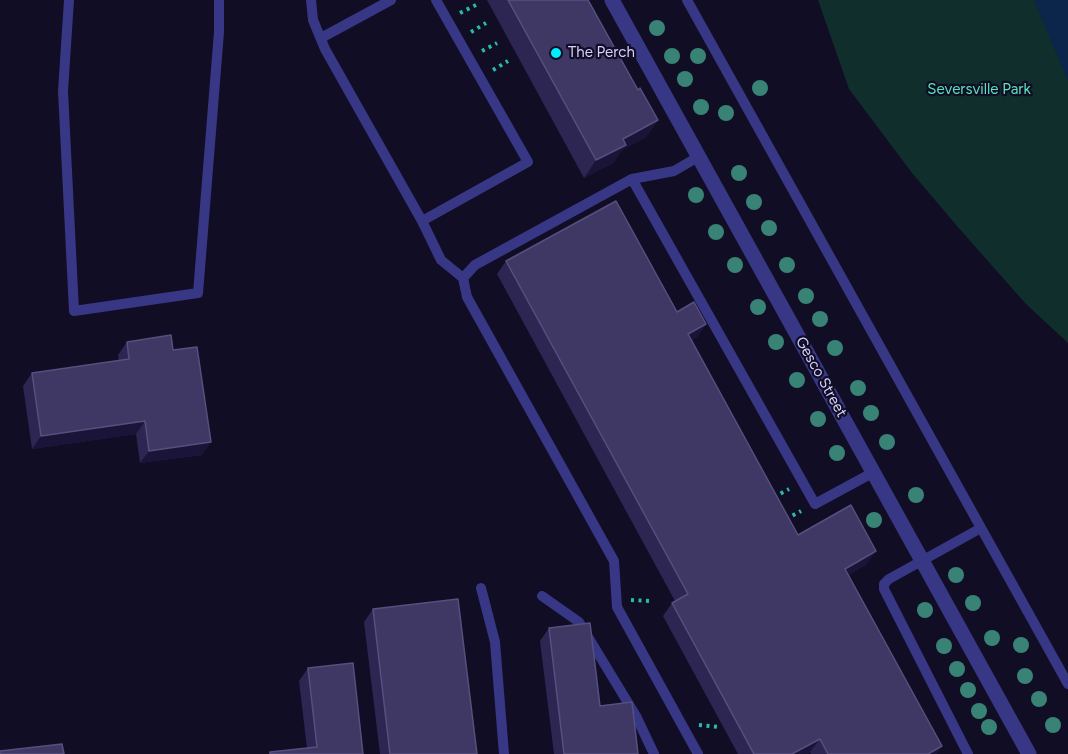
<!DOCTYPE html>
<html>
<head>
<meta charset="utf-8">
<style>
  body { margin:0 }
  canvas { display:block; background:#100d24 }
</style>
</head>
<body>
<canvas width="1068" height="754"></canvas>
<script>
const ctx = document.querySelector('canvas').getContext('2d');
ctx.lineJoin = 'round';
function fillPath(path, color) { ctx.fillStyle = color; ctx.fill(path, 'evenodd'); }
function strokePath(path, color, width, dash) { ctx.strokeStyle = color; ctx.lineWidth = width; ctx.lineCap = dash ? 'butt' : 'round'; ctx.setLineDash(dash || []); ctx.stroke(path); }
function drawText(font, color, halo, rows, align = 'center') {
  ctx.font = font + ' Figtree,sans-serif'; ctx.lineWidth = 4.5; ctx.setLineDash([]); ctx.textBaseline = 'middle'; ctx.strokeStyle = halo; ctx.fillStyle = color; for (const [text, x, y, turn = 0] of rows) {
    ctx.save(); ctx.translate(x, y); ctx.rotate((+turn || 0) * Math.PI / 180); ctx.textAlign = isNaN(turn) ? turn : align; if (halo) ctx.strokeText(text, 0, 0); ctx.fillText(text, 0, 0); ctx.restore();
  }
}
fillPath(new Path2D(`
  M818,0H1068V343L1025,303L957,226L912,173L849,89Z`), '#102e2c');
fillPath(new Path2D(`
  M1034,0H1068V81Z`), '#0b264a');
strokePath(new Path2D(`
  M460,13L476,5
  M471,32L486,23
  M482,51L497,43
  M493,70L508,61
  M774,497L789,489
  M786,519L801,511
  M631,600L651,601
  M699,725L720,727`), '#2ab9aa', 4, [3, 4.5]);
strokePath(new Path2D(`
  M69,0L63,91L74,311L198,293L219,32V0
  M311,0L313,20L325,49L422,221L441,260L463,278
  M687,0L1068,684
  M321,38L391,0
  M698,157L674,171L632,179L475,265L463,278L467,297L614,561L617,607L698,754
  M632,179L815,504L874,472
  M422,221L528,162L436,0
  M481,588L495,642L504,754
  M542,596L579,622L636,716L654,754
  M968,754L884,589V584L889,579L981,528`), '#373785', 10);
strokePath(new Path2D(`
  M612,0L1029,754`), '#373785', 15);
ctx.fillStyle = '#388376';
for (const [x, y] of [
  [657,28],
  [672,56],
  [698,56],
  [685,79],
  [760,88],
  [701,107],
  [726,113],
  [739,173],
  [696,195],
  [754,202],
  [769,228],
  [716,232],
  [735,265],
  [787,265],
  [806,296],
  [758,307],
  [820,319],
  [776,342],
  [835,348],
  [797,380],
  [858,388],
  [871,413],
  [818,419],
  [887,442],
  [837,453],
  [916,495],
  [874,520],
  [956,575],
  [973,603],
  [925,610],
  [992,638],
  [1021,645],
  [944,646],
  [957,669],
  [1025,676],
  [968,690],
  [1039,699],
  [979,711],
  [1053,725],
  [989,727]
]) { ctx.beginPath(); ctx.arc(x, y, 8, 0, 2 * Math.PI); ctx.fill(); }
fillPath(new Path2D(`
  M487,0H588L638,90L658,120L646,137L622,150L613,163L584,178Z
  M506,261L677,312L706,324L697,337L692,340L798,535L867,564L848,575L937,754H811L810,752L807,754H738L663,616L672,603L675,601L497,274Z
  M127,342L173,350L202,455L140,463L136,434L32,449L23,386L32,373L119,361L118,355Z
  M373,609L477,754H380L364,622Z
  M549,628L600,706L638,754H554L540,641Z
  M308,668L363,754H269L270,752L307,748L299,681Z`), '#2d2653');
fillPath(new Path2D(`
  M658,120L646,137L622,150L613,163L584,178L596,160L623,139Z
  M706,324L697,337L679,347L688,334Z
  M145,421L136,434L32,449L41,436Z
  M211,442L202,455L140,463L149,451Z
  M876,551L867,564L836,582L845,569Z
  M820,739L810,752L807,754H792Z
  M942,746L937,754H928Z`), '#1a1438');
const building = new Path2D(`
  M508,0H588L638,90L640,88L658,120L623,139L626,145L596,160Z
  M616,201L677,312L694,302L706,324L688,334L798,535L851,505L876,551L845,569L942,746L928,754H828L820,739L792,754H754L672,603L688,594L506,261Z
  M171,335L173,350L197,347L211,442L149,451L145,421L41,436L32,373L129,359L127,342Z
  M458,599L477,754H390L373,609Z
  M590,623L600,706L632,702L638,754H564L549,628Z
  M353,663L363,754H270V752L317,747L308,668Z
  M62,744L64,754H0V751Z`);
fillPath(building, '#3f3865');
strokePath(building, '#56507e', 1.5);
for (const [x, y, r, color] of [
  [556,53,6,"#00edfb"]
]) { const dot = new Path2D(); dot.arc(x, y, r, 0, 2 * Math.PI); ctx.fillStyle = color; ctx.fill(dot); strokePath(dot, '#100d24', 2); }
drawText('15px', '#d4d0ff', '#100d24', [
  ["The Perch",568,53]
], 'left');
drawText('15px', '#58e3ba', '#100d24', [
  ["Seversville Park",979,90]
]);
drawText('15px', '#d4d0ff', '#100d24', [
  ["Gesco Street",821,377,61]
]);
</script>
</body>
</html>
